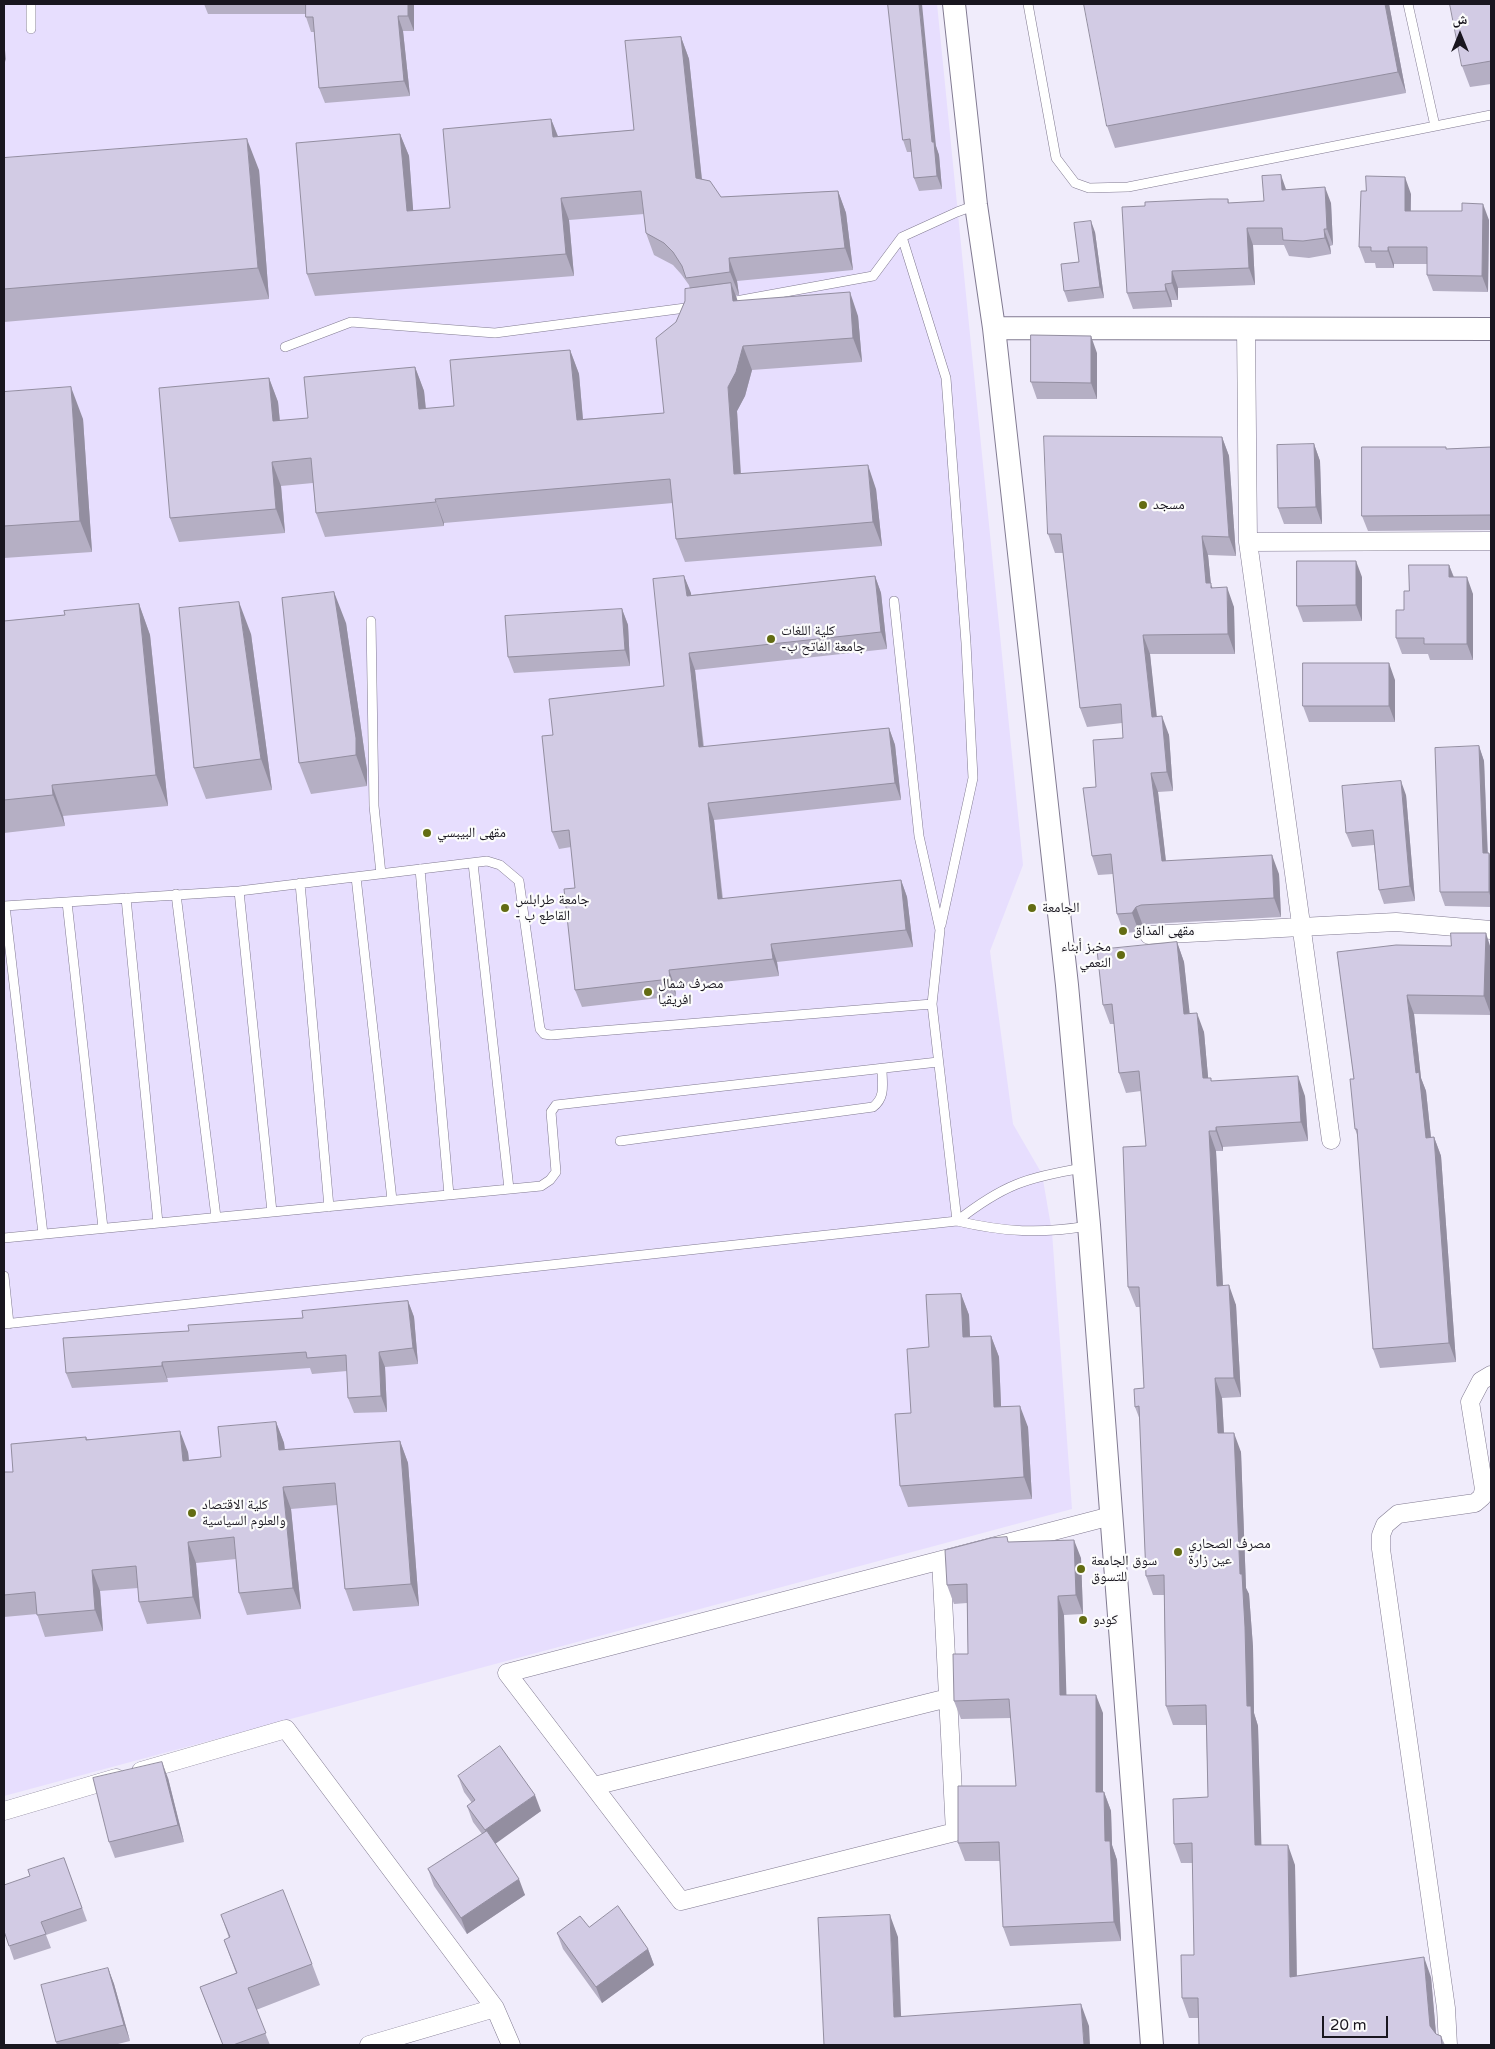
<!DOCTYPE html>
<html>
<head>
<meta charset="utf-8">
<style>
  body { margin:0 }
  #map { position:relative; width:1495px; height:2049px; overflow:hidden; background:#f0ecfb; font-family:"Varela Round","Noto Naskh Arabic",sans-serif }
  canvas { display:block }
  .frame { position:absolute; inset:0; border:5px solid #19161f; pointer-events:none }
  .north { position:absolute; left:1435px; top:10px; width:50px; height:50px; -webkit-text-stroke:4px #fcfcfc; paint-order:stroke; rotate:0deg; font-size:14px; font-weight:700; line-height:20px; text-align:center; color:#19161f }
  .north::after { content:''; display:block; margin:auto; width:18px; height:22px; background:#19161f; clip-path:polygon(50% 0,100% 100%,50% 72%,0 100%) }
  .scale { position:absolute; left:1322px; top:2016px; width:66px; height:22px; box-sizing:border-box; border:2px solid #19161f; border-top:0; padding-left:6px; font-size:15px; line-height:18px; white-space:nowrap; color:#19161f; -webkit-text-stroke:4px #fcfcfc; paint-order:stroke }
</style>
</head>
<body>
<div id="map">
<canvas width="1495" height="2049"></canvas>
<div class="frame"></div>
<div class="north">ش</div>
<div class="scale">20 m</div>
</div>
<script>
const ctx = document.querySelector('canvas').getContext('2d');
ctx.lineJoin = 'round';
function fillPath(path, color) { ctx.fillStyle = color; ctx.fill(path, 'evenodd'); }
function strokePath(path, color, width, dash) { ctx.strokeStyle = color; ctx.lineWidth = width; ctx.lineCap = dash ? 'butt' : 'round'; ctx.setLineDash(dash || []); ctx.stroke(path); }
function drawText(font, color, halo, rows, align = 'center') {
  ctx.font = font + ' "Varela Round","Noto Naskh Arabic",sans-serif'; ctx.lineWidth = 4.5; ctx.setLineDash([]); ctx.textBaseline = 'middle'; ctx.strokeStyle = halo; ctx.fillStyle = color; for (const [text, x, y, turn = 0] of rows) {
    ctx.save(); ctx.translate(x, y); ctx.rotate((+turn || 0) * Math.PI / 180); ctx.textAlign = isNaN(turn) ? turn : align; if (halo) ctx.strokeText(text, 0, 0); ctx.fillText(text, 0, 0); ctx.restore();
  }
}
fillPath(new Path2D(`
  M4,4H937L1023,865L990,951L1013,1124L1042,1174L1052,1232L1072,1509L4,1796Z`), '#e7defe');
const service = new Path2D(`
  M31,4V29
  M1028,4L1056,158L1075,183L1089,188L1128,187L1491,115
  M1408,4L1435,126
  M902,237L946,378L966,643L973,778L941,925
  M736,301L873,276L902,237L957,212L976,205
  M285,347L351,322L495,333L693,307
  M371,621L374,806L381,874
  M473,863L509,1189
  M420,869L449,1195
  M356,877L392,1200
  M300,883L329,1207
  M239,891L272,1212
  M176,894L216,1217
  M126,898L158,1223
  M67,902L103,1228
  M4,906L239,891L487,861L500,865L519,881L540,1029L544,1034L551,1035L932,1004
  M5,906L43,1234
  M620,1141L873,1107C886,1097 882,1084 882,1069
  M957,1221C1003,1185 1027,1177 1084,1168
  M957,1221C1004,1232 1040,1234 1088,1226
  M4,1238L541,1186L550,1180L556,1172L551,1112L556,1105L938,1062
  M4,1276L9,1324
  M4,1324L957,1221L932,1004L940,930L919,836L894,601`);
const minor = new Path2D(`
  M1246,328L1248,542L1331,1140
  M1248,542L1491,541
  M1149,935L1396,922L1491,930
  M941,1560L955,1832L681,1901L507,1673L1111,1516
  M141,1771L286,1729L495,2008L511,2045
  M594,1786L948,1698
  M4,1811L116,1778
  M369,2045L495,2008
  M1448,2045L1446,2008L1381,1549V1535L1385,1525L1398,1514L1475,1503L1482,1497L1484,1489L1470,1402L1481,1381L1491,1375`);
const tertiary = new Path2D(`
  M954,4L976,205L994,328L1067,985L1089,1225L1152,2045
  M994,328L1491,329`);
strokePath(service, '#817a91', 10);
strokePath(minor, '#817a91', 19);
strokePath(tertiary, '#817a91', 24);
strokePath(service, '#fff', 9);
strokePath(minor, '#fff', 18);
strokePath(tertiary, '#fff', 22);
fillPath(new Path2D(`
  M204,4H414V31H403L410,96L325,103L319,88L314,32H311L306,17V14H208Z
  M888,4L939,155L942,189L919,191L914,178L912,152H907L903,140Z
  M1389,4L1406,93L1115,148L1107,126Z
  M1491,4V84L1470,87L1462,66Z
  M681,37L689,59L702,179L721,197L838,191L846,213L853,270L737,281L739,295H736L737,301L858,316L862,362L752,370L745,396L737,411L741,473L876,489L882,546L685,562L676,539L673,503L444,523V526L325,537L316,513L313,483L281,486L285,533L179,542L170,518L269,378L278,402L280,421L308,418L415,367L424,391L426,409L454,406L570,350L579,374L583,419L664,413L676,322L690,289L689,285L681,274L673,265L654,255L646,233L644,214L569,220L574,276L315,296L307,274L400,134L409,156L413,211L450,208L551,119L558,136L634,130Z
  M4,158L259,170L269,299L4,322Z
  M1286,189L1331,203L1333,245L1330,246L1331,254L1309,258L1289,256L1284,245H1253L1255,285L1178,288V300H1171L1172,307L1133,309L1127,293L1228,199L1229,203L1264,201Z
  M1411,194V211L1489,220L1488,292L1433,291L1427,275V264H1394V268H1376L1375,263H1365L1359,247Z
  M1095,232L1104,298L1068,302L1064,291Z
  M1097,353V399H1037L1031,382Z
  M4,392L83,419L92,552L4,558Z
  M1222,437L1229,456L1236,556L1208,555L1211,585L1213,588L1234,607L1235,654H1150L1156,717L1169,735L1173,791L1158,792L1166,861L1279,874L1281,917L1148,924L1143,926L1139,932L1124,933L1117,914L1113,874L1098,875L1092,856L1096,787L1123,738L1122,723L1087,727L1080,708L1063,553H1055L1048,534Z
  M1314,444L1320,461L1322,524H1284L1278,508Z
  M1491,447V530L1368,531L1362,516L1447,449Z
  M1449,565L1454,577L1473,594V660H1430L1428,654H1402L1396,638L1409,591Z
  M684,576L691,595L875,576L881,593L887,649L695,670L704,747L889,728L895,745L901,800L714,820L723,899L901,880L907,897L913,947L777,962L779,976L675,987L676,996L582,1007L575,990V888L571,847L559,849L552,832L664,686Z
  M1362,577V621L1303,622L1297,606Z
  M139,604L150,635L168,806L63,816L65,826L4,833V621L65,615Z
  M622,609L628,625L630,666L514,673L508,657Z
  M346,623L367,770V786L311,794L299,763Z
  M251,634L272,790L206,799L194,768Z
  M1395,680V722H1309L1303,706Z
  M1479,746L1484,761L1488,853H1489L1491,858V907L1445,906L1440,892Z
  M1406,795L1415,901L1384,904L1379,890L1374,845L1352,847L1346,833Z
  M1177,942L1184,962L1189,1013L1204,1032L1208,1078L1212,1081L1305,1096L1308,1141L1223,1147V1151H1216L1223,1286L1236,1305L1241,1397L1222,1398L1224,1433L1241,1452L1246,1588L1249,1594L1253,1647L1254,1713L1258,1726L1261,1845L1295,1865L1297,1976L1431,1977L1436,2035L1441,2036L1445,2045H1199V2018H1189L1182,1998L1194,1955L1193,1863H1181L1174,1844L1208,1797L1206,1725H1173L1166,1706L1164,1595H1153L1146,1576L1140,1420L1135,1407L1144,1388L1140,1307H1136L1128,1287L1146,1146L1141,1091L1126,1093L1119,1073L1114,1024H1110L1103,1005Z
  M1491,949V1015L1414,1014L1421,1078L1426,1091L1431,1137H1434L1441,1156L1456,1362L1380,1368L1373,1349L1358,1137L1355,1129L1354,1079L1337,952Z
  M961,1294L969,1315L970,1337L991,1336L999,1357L1001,1407L1028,1427L1032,1499L908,1507L900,1486L929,1347Z
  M408,1301L414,1317L418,1364L385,1367L387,1412L354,1413L348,1398L347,1371L312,1374L310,1368L167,1378L168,1382L72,1388L66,1373L189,1331L303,1318Z
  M276,1422L284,1443L285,1450L400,1441L408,1463L419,1606L353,1611L345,1589L337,1505L291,1509L301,1609L247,1615L239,1593L236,1559L196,1563L201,1619L147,1624L139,1602L138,1588L100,1591L103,1631L45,1637L37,1614L4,1617V1472H13L86,1437L87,1439L188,1452L189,1460L221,1457Z
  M1009,1542L1081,1558L1083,1614L1064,1615L1066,1695L1103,1713V1792H1104L1111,1811L1112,1845L1117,1860L1121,1941L1010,1946L1003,1927L1000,1861H965L958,1843L1016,1786L1011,1718L961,1719L954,1701L968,1654L967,1603L954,1604L947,1585Z
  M458,1776L541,1811L495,1843L525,1895L467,1934L434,1886L428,1869L482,1834L473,1822L467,1806L472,1803L464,1792Z
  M168,1778L184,1842L115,1858L109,1842Z
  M64,1858L87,1921L46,1935L51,1948L14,1960L4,1931L30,1876Z
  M221,1915L312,1964L320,1985L256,2010L270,2045H223L208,2008L200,1987L236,1973L224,1940L229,1938Z
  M589,1927L648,1949L654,1965L602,2003L563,1949L557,1933Z
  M108,1968L114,1984L130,2041L114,2045H57L56,2042Z`), '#b5afc4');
fillPath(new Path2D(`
  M408,4H414V31L408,16Z
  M919,4H922L936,146L939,155L942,189L937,176L932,142Z
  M1385,4H1389L1406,93L1398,72Z
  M398,16L403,31L410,96L404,81Z
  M681,37L689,59L704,200L696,178Z
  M4,38L6,62L4,56Z
  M551,119L560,142L553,137Z
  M400,134L409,156L415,234L407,211Z
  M247,139L259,170L269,299L258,268Z
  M1281,175L1287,192L1282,190Z
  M1405,177L1411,194L1410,228L1405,211Z
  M1325,187L1331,203L1333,245L1327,229Z
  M838,191L846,213L853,270L845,248Z
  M561,198L569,220L574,276L566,254Z
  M1483,204L1489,220L1488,292L1482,276Z
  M1091,221L1095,232L1104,298L1100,287Z
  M1247,228L1253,245L1255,285L1249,268Z
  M1324,229L1330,246L1331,254L1325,238Z
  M1388,247L1394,264V268L1388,251Z
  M729,258L737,281L739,295L730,272Z
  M1172,271L1178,288V300L1172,283Z
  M731,283L740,307L733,301Z
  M1165,284L1171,300L1172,307L1166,291Z
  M850,292L858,316L862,362L853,338Z
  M1091,336L1097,353V399L1091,383Z
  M743,346L752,370L745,396L737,411L742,498L734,474L728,387Z
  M570,350L579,374L585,444L577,420Z
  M415,367L424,391L428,433L419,409Z
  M269,378L278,402L282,445L273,421Z
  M71,387L83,419L92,552L80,521Z
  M1222,437L1229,456L1236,556L1229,537Z
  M1314,444L1320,461L1322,524L1316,507Z
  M272,462L281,486L285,533L276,509Z
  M868,465L876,489L882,546L873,522Z
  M435,499L444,523V526Z
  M1202,536L1208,555L1211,585L1218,602L1206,583Z
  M1356,561L1362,577V621L1356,605Z
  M1449,565L1455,581L1449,577Z
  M684,576L691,593L693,613L687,596Z
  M875,576L881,593L887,649L881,632Z
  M1467,577L1473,594V660L1467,644Z
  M1227,587L1234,607L1235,654L1228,634Z
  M334,592L346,623L367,770V786L356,755Z
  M239,602L251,634L272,790L261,759Z
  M139,604L150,635L168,806L156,775Z
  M622,609L628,625L630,666L625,650Z
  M1143,635L1150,654L1159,736L1152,717Z
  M689,653L695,670L705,764L699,747Z
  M1389,663L1395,680V722L1389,706Z
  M1162,716L1169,735L1173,791L1167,772Z
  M889,728L895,745L901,800L895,783Z
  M1479,746L1484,761L1488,867L1483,853Z
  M1151,773L1158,792L1168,880L1162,861Z
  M1401,781L1406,795L1415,901L1410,886Z
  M52,785L63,816L65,826L53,795Z
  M708,803L714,820L724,916L718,899Z
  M1489,853L1491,858V899L1489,892Z
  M1272,855L1279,874L1281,917L1274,898Z
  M901,880L907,897L913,947L906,930Z
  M1136,907L1143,926L1139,932L1132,913Z
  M1486,933L1491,949V1015L1484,996Z
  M1177,942L1184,962L1192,1034L1184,1014Z
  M771,944L777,962L779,976L773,959Z
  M669,970L675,987L676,996L670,979Z
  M1407,995L1414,1014L1421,1078L1426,1091L1433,1157L1426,1138L1416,1073Z
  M1197,1013L1204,1032L1210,1098L1203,1078Z
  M1298,1076L1305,1096L1308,1141L1301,1122Z
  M1216,1127L1223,1147V1151L1216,1131Z
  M1209,1131L1216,1151L1224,1306L1217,1286Z
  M1434,1137L1441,1156L1456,1362L1449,1343Z
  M1229,1285L1236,1305L1241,1397L1234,1378Z
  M961,1294L969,1315L971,1359L963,1337Z
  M408,1301L414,1317L418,1364L413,1348Z
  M991,1336L999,1357L1002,1429L994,1407Z
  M379,1352L385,1367L387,1412L381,1396Z
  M162,1362L167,1378L168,1382L162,1366Z
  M1215,1378L1222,1398L1225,1453L1218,1433Z
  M1020,1406L1028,1427L1032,1499L1024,1477Z
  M276,1422L284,1443L287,1472L279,1450Z
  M180,1431L188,1452L191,1482L183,1461Z
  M1234,1433L1241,1452L1246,1588L1249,1594L1253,1647L1254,1713L1258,1726L1262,1865L1255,1845L1240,1574Z
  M400,1441L408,1463L419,1606L411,1584Z
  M283,1487L291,1509L301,1609L293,1588Z
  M1074,1540L1081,1558L1083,1614L1076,1595Z
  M188,1542L196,1563L201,1619L193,1597Z
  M92,1570L100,1591L103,1631L95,1610Z
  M1058,1596L1064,1615L1067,1713L1060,1695Z
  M1096,1695L1103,1713V1811L1096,1792Z
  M162,1762L168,1778L184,1842L178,1825Z
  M1104,1792L1111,1811L1112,1845L1117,1860L1121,1941L1114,1922L1105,1841Z
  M535,1795L541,1811L491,1847L485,1830Z
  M1288,1845L1295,1865L1297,1996L1290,1977Z
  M519,1879L525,1895L467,1934L461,1918Z
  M890,1915L898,1937L902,2039L894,2017Z
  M648,1949L654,1965L602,2003L596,1987Z
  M1424,1957L1431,1977L1437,2045L1430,2026Z
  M108,1968L114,1984L130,2041L124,2025Z
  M1081,2004L1089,2026L1090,2045H1084Z`), '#938ea0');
const building = new Path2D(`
  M306,4H408V16H398L404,81L319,88L313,17H306Z
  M888,4H919L932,142H934L937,176L914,178L910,139L903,140Z
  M1084,4H1385L1398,72L1107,126Z
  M1450,4H1491V61L1462,66Z
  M681,37L696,178L710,181L721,197L838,191L845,248L729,258L730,272L686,278L682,266L673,252L664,243L646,233L641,191L561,198L566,254L307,274L296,143L400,134L407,211L450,208L443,129L551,119L553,137L634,130L625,41Z
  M247,139L258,268L4,289V158Z
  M1281,175L1282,190L1325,187L1327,229H1324L1325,238L1303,241L1283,240L1282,228H1247L1249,268L1172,271V283L1165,284L1166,291L1127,293L1122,207L1145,206V202L1210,199H1228V203L1264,201L1262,176Z
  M1366,176L1405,177V211H1462V203L1483,204L1482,276L1427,275V247H1388V251H1371V247H1359L1361,191H1366Z
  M1091,221L1100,287L1064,291L1061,264L1079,262L1074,223Z
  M731,283L733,301L850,292L853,338L743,346L736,372L728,387L734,474L868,465L873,522L676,539L670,479L435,499L436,502L316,513L311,458L272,462L276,509L170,518L159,388L269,378L273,421L308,418L304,377L415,367L419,409L454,406L450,360L570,350L577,420L664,413L656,338L676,322L685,301V289Z
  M1031,335L1091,336V383L1031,382Z
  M71,387L80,521L4,526V392Z
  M1044,436L1222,437L1229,537L1202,536L1206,583H1211V588L1227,587L1228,634L1143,635L1152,717L1162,716L1167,772L1151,773L1162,861L1272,855L1274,898L1141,905L1136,907L1132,913L1117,914L1111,854L1092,856L1083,788L1096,787L1093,740L1123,738L1121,704L1080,708L1061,534H1048Z
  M1314,444L1316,507L1278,508L1277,445Z
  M1362,447H1446V449L1491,447V515L1362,516Z
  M1297,561H1356V605L1297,606Z
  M1409,565H1449V577H1467V644H1424V638H1396V610H1404V591H1409Z
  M684,576L687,596L875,576L881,632L689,653L699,747L889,728L895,783L708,803L718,899L901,880L906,930L771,944L773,959L669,970L670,979L575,990L564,889L575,888L569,830L552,832L542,736L553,735L549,699L664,686L653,579Z
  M334,592L356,738V755L299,763L282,598Z
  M239,602L261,759L194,768L179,608Z
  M139,604L156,775L52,785L53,795L4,800V621L65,615L64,611Z
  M622,609L625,650L508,657L505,616Z
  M1303,663H1389V706H1303Z
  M1479,746L1483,853H1489V892H1440L1435,748Z
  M1401,781L1410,886L1379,890L1373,830L1346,833L1342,786Z
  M1451,933H1486L1484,996L1407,995L1416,1073L1419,1072L1426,1138L1434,1137L1449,1343L1373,1349L1357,1129H1355L1350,1079H1354L1337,952L1396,945L1451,946Z
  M1177,942L1184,1014L1197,1013L1203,1078H1211V1081L1298,1076L1301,1122L1216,1127V1131H1209L1217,1286L1229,1285L1234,1378H1215L1218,1433H1234L1240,1574H1242L1245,1627L1247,1706H1251L1255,1845H1288L1290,1977L1424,1957L1430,2026L1436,2034L1441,2036L1442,2045H1199L1198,1998H1182L1181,1955H1194L1192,1843L1174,1844L1173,1799L1208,1797L1206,1705L1166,1706L1164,1575L1146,1576L1139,1406L1135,1407L1134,1389L1144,1388L1139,1287H1128L1123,1147L1146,1146L1139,1071L1119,1073L1112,1004L1103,1005L1097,950Z
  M961,1294L963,1337L991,1336L994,1407L1020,1406L1024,1477L900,1486L895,1414L911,1413L907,1349L929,1347L926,1295Z
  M408,1301L413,1348L379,1352L381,1396L348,1398L346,1355L307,1358L306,1352L162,1362V1366L66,1373L63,1338L189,1331L188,1325L303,1318L302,1311Z
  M276,1422L279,1450L400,1441L411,1584L345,1589L335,1483L283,1487L293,1588L239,1593L234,1537L188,1542L193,1597L139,1602L136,1566L92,1570L95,1610L37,1615L35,1592L4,1595V1472H13L11,1444L86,1437V1440L180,1431L183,1461L221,1457L218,1427Z
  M1007,1537L1008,1542L1074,1540L1076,1595L1058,1596L1060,1695H1096V1792H1104L1105,1841H1110L1114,1922L1003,1927L999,1842L958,1843V1786H1016L1009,1699L954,1701L953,1654H968L967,1584L947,1585L945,1550L991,1538Z
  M500,1746L535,1795L485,1830L467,1806L475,1800L458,1776Z
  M162,1762L178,1825L109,1842L93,1778Z
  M487,1831L519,1879L461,1918L428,1869Z
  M64,1858L82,1908L41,1922L46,1934L9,1946L4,1931V1885L30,1876L28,1870Z
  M283,1890L312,1964L248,1988L266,2033L233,2045H223L200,1987L237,1973L224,1940L230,1937L221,1915Z
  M618,1906L648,1949L596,1987L557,1933L580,1916L589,1927Z
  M890,1915L894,2017L1081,2004L1084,2045H824L818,1918Z
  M108,1968L124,2025L56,2042L41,1985Z`);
fillPath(building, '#d2cbe4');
strokePath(building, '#938ea0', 1);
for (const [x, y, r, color] of [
  [1143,505,5,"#636c13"],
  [771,639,5,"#636c13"],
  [427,833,5,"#636c13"],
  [505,908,5,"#636c13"],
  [1032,908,5,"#636c13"],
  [1123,931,5,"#636c13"],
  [1121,955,5,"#636c13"],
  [648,992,5,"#636c13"],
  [192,1513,5,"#636c13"],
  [1178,1552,5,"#636c13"],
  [1081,1569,5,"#636c13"],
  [1083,1620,5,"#636c13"]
]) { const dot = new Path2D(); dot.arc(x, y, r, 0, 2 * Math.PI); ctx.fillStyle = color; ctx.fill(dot); strokePath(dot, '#fcfcfc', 2); }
drawText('14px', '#19161f', '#fcfcfc', [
  ["مسجد",1153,505],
  ["كلية اللغات",781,631],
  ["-جامعة الفاتح ب",781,647],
  ["مقهى البيبسي",437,833],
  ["جامعة طرابلس",515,900],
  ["- القاطع ب",515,916],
  ["الجامعة",1042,908],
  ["مقهى المذاق",1133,931],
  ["مخبز أبناء",1111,947,"right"],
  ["النعمي",1111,963,"right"],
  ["مصرف شمال",658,984],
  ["افريقيا",658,1000],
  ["كلية الاقتصاد",202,1505],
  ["والعلوم السياسية",202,1521],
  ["مصرف الصحاري",1188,1544],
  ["عين زارة",1188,1560],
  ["سوق الجامعة",1091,1561],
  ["للتسوق",1091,1577],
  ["كودو",1093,1620]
], 'left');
</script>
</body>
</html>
